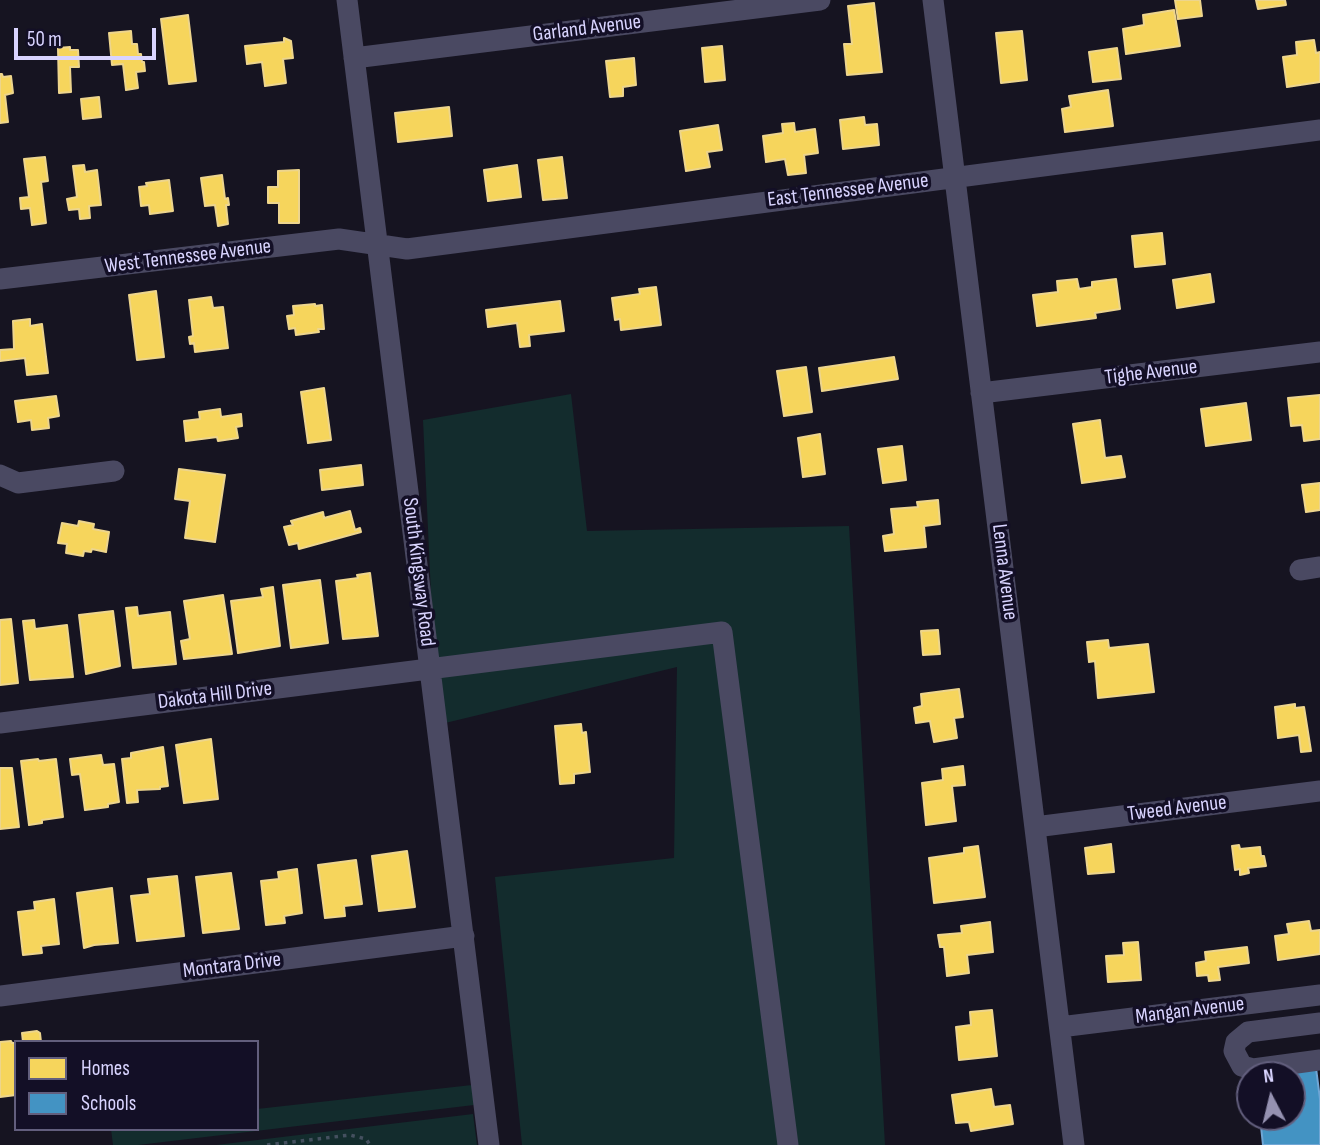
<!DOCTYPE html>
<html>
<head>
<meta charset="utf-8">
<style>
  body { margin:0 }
  #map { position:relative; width:1320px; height:1145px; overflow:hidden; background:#161421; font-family:"Sofia Sans Condensed",sans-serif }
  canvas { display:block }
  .legend { position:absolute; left:14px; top:1040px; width:245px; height:91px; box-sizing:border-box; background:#130f26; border:2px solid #625e7d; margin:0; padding:9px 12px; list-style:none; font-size:21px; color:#d9d4ff }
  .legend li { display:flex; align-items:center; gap:14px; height:35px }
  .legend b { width:35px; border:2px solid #625e7d }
  .north { position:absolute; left:1236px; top:1061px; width:70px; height:70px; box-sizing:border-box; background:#130f26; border:2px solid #625e7d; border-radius:50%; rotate:353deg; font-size:19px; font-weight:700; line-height:28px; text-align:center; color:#d9d4ff }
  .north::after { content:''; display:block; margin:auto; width:24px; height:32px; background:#9591b1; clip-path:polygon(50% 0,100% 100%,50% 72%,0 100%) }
  .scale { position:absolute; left:14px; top:28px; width:142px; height:32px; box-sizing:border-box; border:4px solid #d9d4ff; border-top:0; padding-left:9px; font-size:21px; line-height:24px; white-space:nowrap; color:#d9d4ff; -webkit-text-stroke:5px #130f26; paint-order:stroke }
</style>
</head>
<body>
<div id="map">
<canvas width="1320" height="1145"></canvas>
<ul class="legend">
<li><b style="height:19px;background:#f6d55c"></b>Homes</li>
<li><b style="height:19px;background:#4393c3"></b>Schools</li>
</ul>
<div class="north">N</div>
<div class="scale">50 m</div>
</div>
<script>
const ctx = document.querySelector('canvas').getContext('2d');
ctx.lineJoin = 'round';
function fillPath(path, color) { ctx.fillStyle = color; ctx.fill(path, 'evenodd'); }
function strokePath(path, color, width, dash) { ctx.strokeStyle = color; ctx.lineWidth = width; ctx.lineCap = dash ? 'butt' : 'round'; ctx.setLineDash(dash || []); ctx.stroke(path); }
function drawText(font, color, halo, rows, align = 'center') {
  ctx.font = font + ' "Sofia Sans Condensed",sans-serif'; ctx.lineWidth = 7; ctx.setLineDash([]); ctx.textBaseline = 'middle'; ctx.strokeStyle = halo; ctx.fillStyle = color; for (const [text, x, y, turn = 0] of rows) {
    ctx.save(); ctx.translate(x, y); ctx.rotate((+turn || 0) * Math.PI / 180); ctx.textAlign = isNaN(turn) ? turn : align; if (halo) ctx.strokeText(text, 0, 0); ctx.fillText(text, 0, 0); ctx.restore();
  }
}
fillPath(new Path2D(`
  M571,394L587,531L849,526L885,1145H522L495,877L674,858L677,667L437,725L423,420Z
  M472,1085L474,1105L138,1145H113L111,1129H257V1109Z
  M473,1114L477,1145H216Z`), '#132c2d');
const homes = new Path2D(`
  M1175,0H1200L1202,16L1178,19Z
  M1256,0H1285L1286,5L1258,9Z
  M874,3L882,72L847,75L844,44H852L848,6Z
  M1174,10L1180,46L1126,54L1123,29L1144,25L1143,15Z
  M188,15L196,81L169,84L161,19Z
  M131,31L132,44H137L138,54H141L142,62H144L145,71L136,72L138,88L126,90L123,64L112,65L109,33Z
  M1022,31L1027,80L1001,83L996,33Z
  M284,38L291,41L293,58L283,59L286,83L265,86L262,62L247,64L245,46L284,42Z
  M1314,40L1316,53L1320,52V82L1287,87L1283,57L1297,55L1296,42Z
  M722,46L725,80L705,82L702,48Z
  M70,47V50H78L79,67H70L71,92L59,93L58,48Z
  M1117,48L1121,79L1093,82L1089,52Z
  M634,58L636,85L623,87V96L610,97L606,61Z
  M0,74H2L3,77L11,76L13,93L5,95L8,122L0,123Z
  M1108,90L1113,126L1065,132L1062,109L1071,107L1069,96Z
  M99,97L101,117L83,119L81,99Z
  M449,107L452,136L398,142L395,113Z
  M864,117L865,125L877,124L879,145L843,149L840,120Z
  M794,123L795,132L815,129L818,153L804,155L806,173L788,175L785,159L766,162L763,136L783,133L782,124Z
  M718,125L722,150L707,152L710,167L686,171L680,131Z
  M45,157L48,181L41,182L46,223L32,225L30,208L21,209L20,198L29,197L24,159Z
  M562,157L567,198L543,200L538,160Z
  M84,165L85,172L97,170L101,205L89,206L90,218L80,219L79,209L69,210L67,199L77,197L73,166Z
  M517,165L521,197L488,201L484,170Z
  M299,170V223H279V203H268V187H278V171Z
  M222,175L225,199L228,198L229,205H226L228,224L218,226L215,205L205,206L201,178Z
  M169,180L173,211L150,214L149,205L141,206L139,187L147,186L146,183Z
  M1162,233L1165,264L1135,267L1132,236Z
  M1210,274L1214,302L1177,308L1173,280Z
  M1077,279L1079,289L1092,287V282L1116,279L1120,309L1095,313L1096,318L1037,326L1033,295L1058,292L1057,281Z
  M656,287L661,325L621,330L620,319L615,320L612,298L640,294L639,289Z
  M156,291L164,357L137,360L129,295Z
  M211,297L213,308L223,307L228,348L195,352L194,343L190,344L189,337L193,336L189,300Z
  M560,301L564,331L529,335L530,346L520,347L517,323L488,327L486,310Z
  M315,304V306L322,305L324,329H318L319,332L296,335L295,328L289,329L287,316L294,315L293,306Z
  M30,319V326L42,324L48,373L27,375L25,358L0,361V350L14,349L13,321Z
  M894,357L898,379L822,391L819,368Z
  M806,367L812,412L784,416L777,371Z
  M324,388L331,440L308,443L301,392Z
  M1320,395V439L1304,441L1302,425L1291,426L1288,398Z
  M56,396L59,416L48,418L49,428L32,430L31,420L18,422L15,401Z
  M1246,403L1251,440L1206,446L1201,409Z
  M220,409L221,417L241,414L242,426L236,427L238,438L218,441L217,437L186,441L184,421L200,419L199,412Z
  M1100,420L1105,458L1121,456L1125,477L1082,483L1073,424Z
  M820,434L825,474L803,477L798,438Z
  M902,446L906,480L883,483L878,449Z
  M361,465L363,485L322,490L320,470Z
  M179,469L225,475L215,542L185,538L190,501L175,499Z
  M1320,483V510L1306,512L1302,485Z
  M938,500L940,524L924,526L926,547L885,551L883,536L894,534L891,509L918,507L917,502Z
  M350,511L355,530L360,528L361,532L299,549L298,543L289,545L284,527L293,525L291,521L323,512L324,518Z
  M79,521L94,524L93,529L109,532L106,552L92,549L91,552L84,551L83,556L66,553L67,544L58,543L62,523L78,526Z
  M370,573L378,636L343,639L336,581L358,578L357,575Z
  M320,580L328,643L291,648L283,585Z
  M273,587L280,646L238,653L231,601L263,597L261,589Z
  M223,595L232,654L184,659L181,641L190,639L184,601Z
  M137,607L138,616L170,612L176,664L133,668L126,608Z
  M113,611L120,666L86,674L79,615Z
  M11,619L18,683L0,685V620Z
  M34,620L35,629L67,625L73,677L30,680L23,621Z
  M938,630L940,654L923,655L921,631Z
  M1108,640L1109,648L1148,644L1154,692L1098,698L1095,661L1089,662L1087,642Z
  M959,689L963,717L954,718L957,738L934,742L930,721L916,723L914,708L922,706L921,694Z
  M1295,704V708L1304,707L1311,751L1301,752L1299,735L1278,738L1275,707Z
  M581,724L582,733L586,732L590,772L574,774V783L560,784L555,726Z
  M211,739L218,799L184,803L176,745Z
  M163,747L168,786L160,787V789L137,790L138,802L127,803L122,759L131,758V753Z
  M101,755L103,765L114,764L119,802L108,804V807L85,810L80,774L72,775L70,759Z
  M38,759L39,761L56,759L63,817L42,820V823L29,825L21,761Z
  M963,766L965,785L952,786L956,821L926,825L922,783L943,780L942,769Z
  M0,768H12L19,827L0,829Z
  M1111,844L1114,872L1088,874L1085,848Z
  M1239,845L1240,849L1260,847L1261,856H1264L1266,866L1248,868L1249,873L1240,875V869L1235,870L1232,846Z
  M978,846L985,897L934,903L929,858L964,853V848Z
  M407,851L415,907L379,911L372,856Z
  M356,860L362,904L344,906L345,916L325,918L318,865Z
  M297,869L302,913L284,916L285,923L266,925L261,881L279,879L278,872Z
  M231,873L239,929L203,933L196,877Z
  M177,876L184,936L137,941L131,896L150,894L148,879Z
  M112,888L118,943L94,945L84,948L77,893Z
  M54,899L59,944L41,946L42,953L23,955L18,912L35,910L34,902Z
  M1309,921L1311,931L1320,930V954L1278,960L1275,936L1289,934L1287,924Z
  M990,922L993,952L967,955L969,973L947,976L944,947H940L938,935L962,933L961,926Z
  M1138,942L1141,980L1108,982L1106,956L1124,955L1123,943Z
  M1247,947L1249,963L1218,967L1220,980L1209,981L1208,975L1197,976L1196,963L1206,961L1205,952Z
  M992,1010L997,1056L959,1060L956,1027L971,1025L970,1012Z
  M37,1031L40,1033L41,1042H23L22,1033Z
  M11,1041L12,1043H16V1095L0,1097V1042Z
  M991,1089L994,1107L1010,1105L1013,1124L971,1131L969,1122L956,1123L952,1095Z`);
fillPath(homes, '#f6d55c');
strokePath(homes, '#edd58d', 2);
const schools = new Path2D(`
  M1316,1068L1320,1099V1145H1263L1260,1117H1292V1075H1258Z`);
fillPath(schools, '#4393c3');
strokePath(schools, '#70a6d5', 2);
strokePath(new Path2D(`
  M267,1145L350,1135L366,1139L370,1145`), '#44505f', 3.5, [3.5, 5]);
strokePath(new Path2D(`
  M347,0L489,1145
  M933,0L1074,1145
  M354,58L820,0
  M0,279L339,239L407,249L1320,130
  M981,393L1320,352
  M0,475L18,483L114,471
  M1300,570L1320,567
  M0,723L722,632L788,1145
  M1035,827L1320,791
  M0,996L464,936
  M1320,1023L1248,1032L1236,1042L1234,1051L1242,1066L1253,1069L1320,1060
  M1060,1027L1320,995`), '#4a4962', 21);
drawText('21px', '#d9d4ff', '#130f26', [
  ["Garland Avenue",587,29,-7],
  ["East Tennessee Avenue",848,191,-7],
  ["West Tennessee Avenue",188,257,-7],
  ["Tighe Avenue",1151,373,-7],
  ["South Kingsway Road",418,572,83],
  ["Lenna Avenue",1004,572,83],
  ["Dakota Hill Drive",215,696,-7],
  ["Tweed Avenue",1177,809,-7],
  ["Montara Drive",232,966,-7],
  ["Mangan Avenue",1190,1011,-7]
]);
</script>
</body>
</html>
